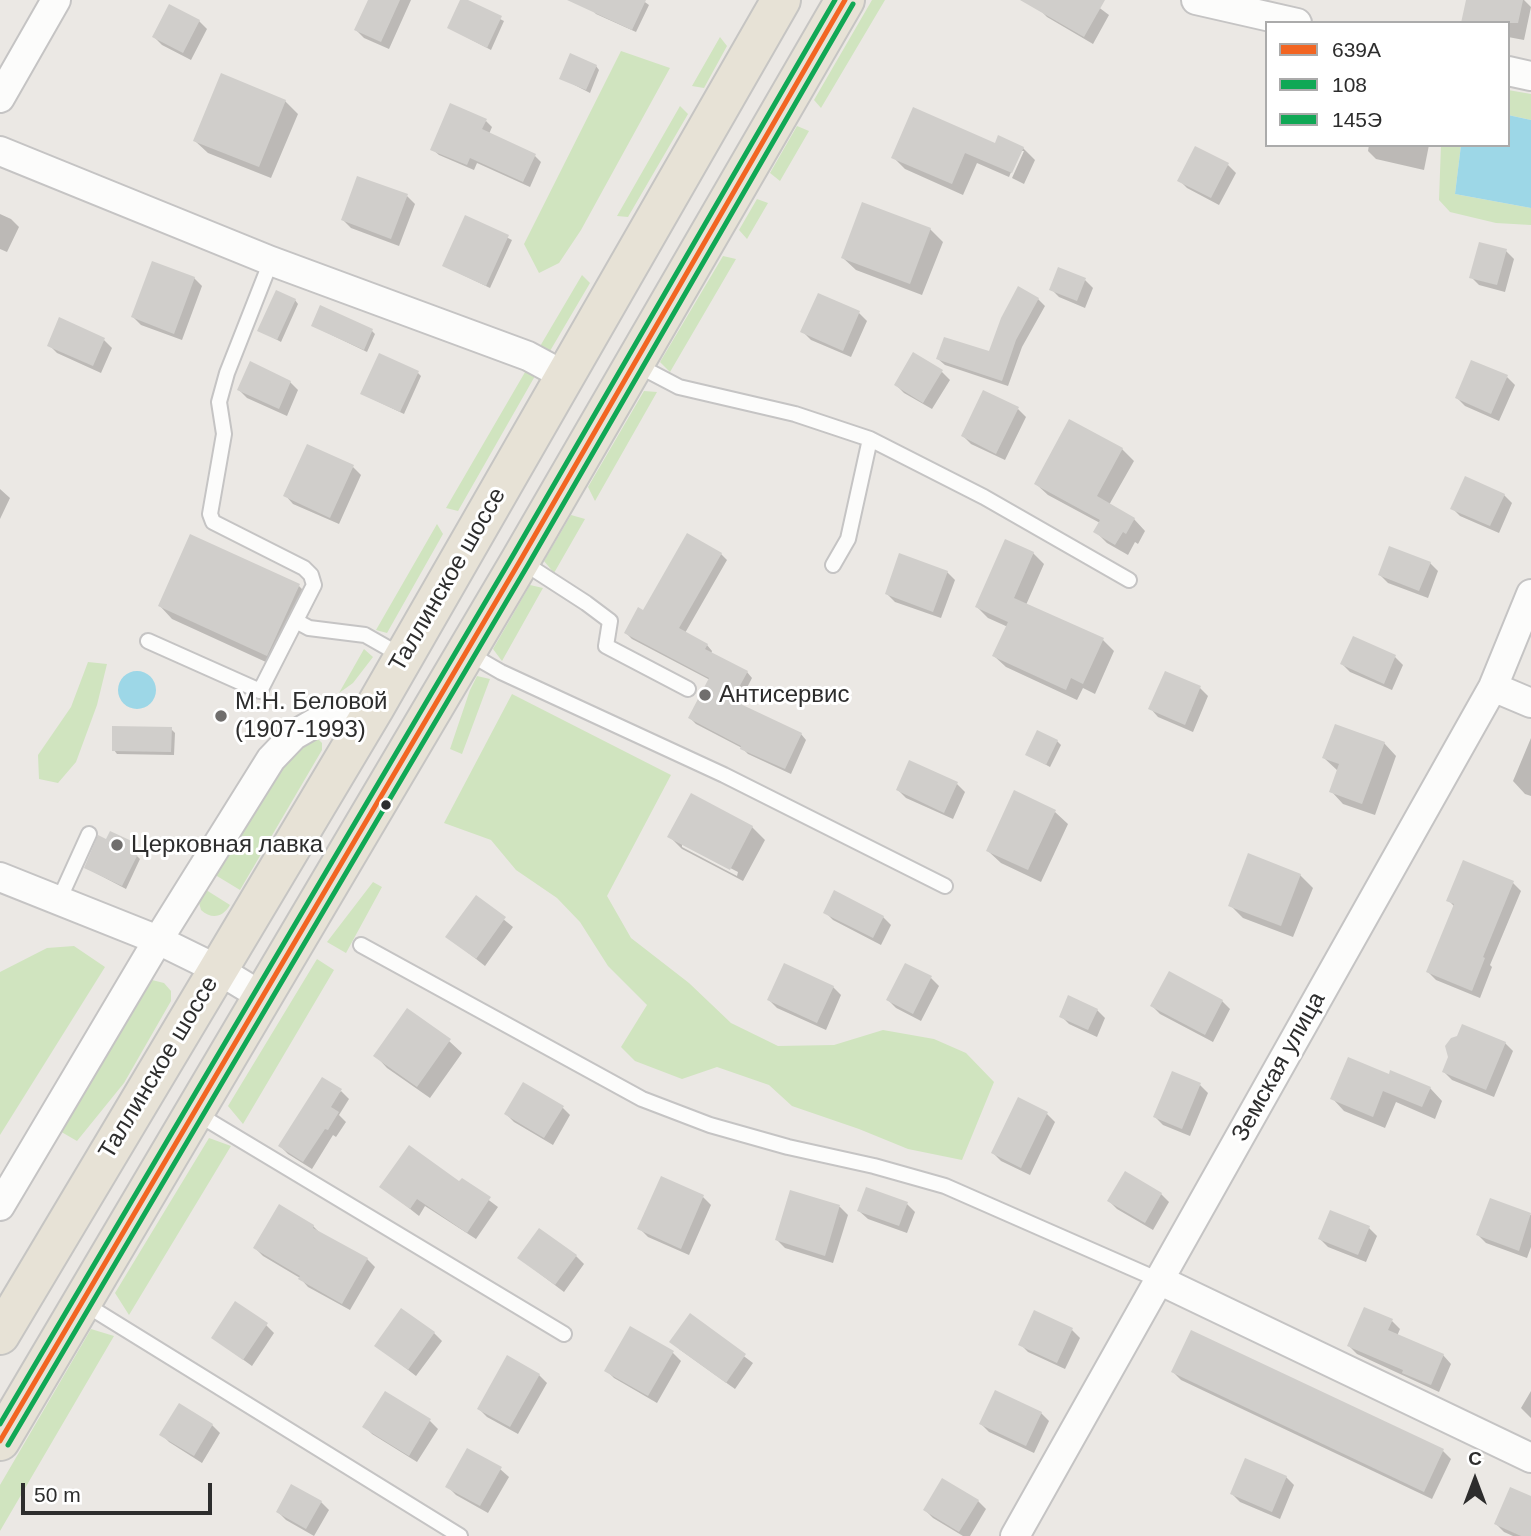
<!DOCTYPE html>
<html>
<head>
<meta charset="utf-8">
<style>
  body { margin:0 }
  #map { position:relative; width:1531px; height:1536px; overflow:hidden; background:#ebe8e4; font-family:Arial,sans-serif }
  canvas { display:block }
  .legend { position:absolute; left:1265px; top:21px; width:245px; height:126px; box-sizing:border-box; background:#fff; border:2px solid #ababab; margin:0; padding:9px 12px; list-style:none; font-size:21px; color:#2d2d2d }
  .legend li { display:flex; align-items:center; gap:14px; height:35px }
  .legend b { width:35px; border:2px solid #ababab }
  .north { position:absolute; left:1440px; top:1445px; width:70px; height:70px; -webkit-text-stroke:5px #fff; paint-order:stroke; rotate:0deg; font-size:19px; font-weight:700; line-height:28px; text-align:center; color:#2d2d2d }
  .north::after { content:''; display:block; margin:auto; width:24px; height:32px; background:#2d2d2d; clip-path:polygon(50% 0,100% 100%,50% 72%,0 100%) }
  .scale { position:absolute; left:21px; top:1483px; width:191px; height:32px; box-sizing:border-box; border:4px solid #2d2d2d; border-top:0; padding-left:9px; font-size:21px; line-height:24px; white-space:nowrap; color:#2d2d2d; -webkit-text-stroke:5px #fff; paint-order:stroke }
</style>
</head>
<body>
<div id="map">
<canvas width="1531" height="1536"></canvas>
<ul class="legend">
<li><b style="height:9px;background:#f26522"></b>639А</li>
<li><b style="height:9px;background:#10a855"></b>108</li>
<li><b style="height:9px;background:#10a855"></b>145Э</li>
</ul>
<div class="north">С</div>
<div class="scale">50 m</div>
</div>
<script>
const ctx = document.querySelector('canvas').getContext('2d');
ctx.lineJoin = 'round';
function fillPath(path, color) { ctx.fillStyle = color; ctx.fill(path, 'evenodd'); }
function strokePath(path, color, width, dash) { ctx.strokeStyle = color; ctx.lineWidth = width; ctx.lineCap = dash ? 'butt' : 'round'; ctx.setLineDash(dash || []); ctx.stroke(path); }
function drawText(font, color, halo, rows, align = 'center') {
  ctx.font = font + ' Arial,sans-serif'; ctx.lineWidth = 6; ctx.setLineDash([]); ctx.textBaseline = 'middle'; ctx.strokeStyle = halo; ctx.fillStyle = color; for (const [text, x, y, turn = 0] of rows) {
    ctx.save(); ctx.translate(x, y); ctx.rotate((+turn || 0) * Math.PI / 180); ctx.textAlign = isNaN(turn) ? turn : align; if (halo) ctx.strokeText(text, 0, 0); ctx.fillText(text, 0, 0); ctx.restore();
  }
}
fillPath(new Path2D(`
  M872,0H885L821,108L814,100Z
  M720,37L727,46L704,88L692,86Z
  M621,51L670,68L581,230L559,263L539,273L524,244Z
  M1508,90L1531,94V120L1508,115Z
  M680,106L688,114L628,217L617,216Z
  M797,126L809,131L780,181L770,173Z
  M1441,145H1461L1455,194L1531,208V225L1496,223L1450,212L1439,200Z
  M757,199L768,203L747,239L739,230Z
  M723,256L736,259L670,372L660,362Z
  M582,275L590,283L550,351L539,348Z
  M528,367L535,376L458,511L446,508Z
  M644,391L657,392L595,501L588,487Z
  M571,515L585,519L554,573L544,561Z
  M437,524L443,534L387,633L376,630Z
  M530,585L543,588L502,661L493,649Z
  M364,649L373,657L353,683L339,693Z
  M88,662L107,664L97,705L76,762L58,783L39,779L38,755L71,707Z
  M477,676L490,679L462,754L450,749L470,690Z
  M512,694L671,775L607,896L631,938L689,983L731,1023L778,1046L834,1045L883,1030L934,1039L966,1053L994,1082L962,1160L908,1149L859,1129L792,1106L769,1085L717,1067L682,1079L635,1061L621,1047L647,1005L608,966L580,922L557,898L516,870L491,840L444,823Z
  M311,737L318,739L322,743V750L240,890L212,873L279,767Z
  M373,882L382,887L346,953L327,942Z
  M203,888L230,905C223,917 212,920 201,910L198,899Z
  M74,946L105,967L0,1135V972L47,948Z
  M317,959L334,970L243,1124L228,1106Z
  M152,980L164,983L171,991V1001L124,1083L77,1141L58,1130L144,985Z
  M209,1138L231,1146L129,1315L115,1293Z
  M91,1329L114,1336L0,1531V1485Z`), '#d0e4bf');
fillPath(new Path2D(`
  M1508,115L1531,120V208L1455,194L1461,145H1508Z
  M118 690a19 19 0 1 1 38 0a19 19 0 1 1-38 0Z`), '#9dd7e7');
fillPath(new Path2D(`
  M370,0H411L389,49L364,38L356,30Z
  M462,0L504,21L491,50L449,28Z
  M597,0H642L649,5L636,32L596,14L592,10Z
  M1044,0H1089L1109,15L1093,44L1047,17L1039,9Z
  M1468,0H1524L1531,7L1524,40L1508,37V23Z
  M199,21L207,29L191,60L162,45L154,37Z
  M596,66L599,70L590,93L561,78Z
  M285,101L298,114L271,178L208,153L195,141Z
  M486,121L492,127L489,134L535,156L541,162L530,187L477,163L474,170L439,155L432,149Z
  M996,145L1023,148L1035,160L1024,184L1012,178L1024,151H1020L1009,177L977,163L963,195L905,169L893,157Z
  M1369,145H1429L1424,170L1376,159L1368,151Z
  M1228,165L1236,173L1219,205L1187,188L1179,180Z
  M407,196L415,204L399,246L351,228L343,220Z
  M0,214L11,219L19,227L7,252L0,249Z
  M466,217L512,240L490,288L444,266Z
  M930,229L943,242L922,295L856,270L843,258Z
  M1506,251L1514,259L1505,292L1479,285L1471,277Z
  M194,278L202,286L182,340L141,325L133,317Z
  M1085,280L1093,288L1085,308L1059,297L1051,289Z
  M1038,299L1045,306L1022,347L1008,386L945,365L938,359L990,354Z
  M295,300L298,304L281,342L259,330Z
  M859,313L867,321L851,357L811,340L803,332Z
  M60,320L104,340L112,348L101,373L57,353L49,345Z
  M313,326L372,331L375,334L367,352Z
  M942,372L950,380L932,409L904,393L896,385Z
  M418,373L421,376L404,414L362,394Z
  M1507,377L1515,385L1499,421L1465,406L1457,398Z
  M290,382L298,390L287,416L247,398L239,390Z
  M1018,409L1026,417L1005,460L971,444L963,436Z
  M1122,449L1134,461L1109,505L1134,519L1145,531L1138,544L1135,542L1128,555L1107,543L1095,531L1100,523L1048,495L1036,484Z
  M353,467L361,475L339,524L293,504L285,495Z
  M0,489L10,498L0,519Z
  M1504,495L1512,503L1499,533L1460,516L1452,508Z
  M1033,553L1044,564L1026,605L1103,640L1114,651L1095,694L1083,688L1077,700L1006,667L994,656L1008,627L988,618L977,607Z
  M721,554L727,560L685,633L707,645L712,651L711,654L747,672L752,678L738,705L801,734L806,740L791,774L748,754L742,748L696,724L690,718L710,680L632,639L626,633L644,612Z
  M1430,563L1438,571L1428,598L1388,583L1380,575Z
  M947,572L955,580L941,618L895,602L887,594Z
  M299,586L311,598L279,668L172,619L160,606Z
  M1353,638L1395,657L1403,665L1392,690L1350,672L1342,664Z
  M1200,688L1208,696L1193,732L1158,717L1150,708Z
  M171,729L175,733L174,755L117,754L114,750Z
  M1531,738V796L1525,794L1513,781Z
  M1057,741L1061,745L1050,767L1028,755Z
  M1384,743L1396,756L1375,815L1343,804L1331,791L1338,771L1324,758Z
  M957,784L965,792L953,819L906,798L898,790Z
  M1055,812L1068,824L1041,882L1001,863L988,851Z
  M752,827L765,840L743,881L682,849L670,837ZM682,843L738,872L737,876L682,847Z
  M107,841L135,844L138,847L135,854L140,859L126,889L86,868Z
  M1300,875L1313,888L1293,937L1243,918L1230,905Z
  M1513,883L1521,891L1490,965L1492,967L1480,998L1436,980L1428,972L1455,907L1448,900Z
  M476,897L513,927L485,966L448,937Z
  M825,912L883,917L891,925L881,945L833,920Z
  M785,965L833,987L841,995L826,1030L777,1008L769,1000Z
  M931,978L939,986L921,1021L896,1008L888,1000Z
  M1222,1001L1230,1009L1213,1042L1160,1014L1152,1006Z
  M1097,1010L1105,1018L1097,1037L1069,1024L1061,1016Z
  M449,1041L462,1053L430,1098L387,1068L375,1055Z
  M1505,1043L1513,1051L1494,1097L1452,1080L1444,1072Z
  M1390,1076L1430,1088L1442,1101L1435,1119L1396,1102L1385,1128L1344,1111L1332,1098Z
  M1200,1085L1208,1093L1190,1136L1163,1125L1155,1117Z
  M341,1091L349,1099L339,1115L346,1122L336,1137L333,1135L312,1169L288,1154L280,1146Z
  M1019,1100L1047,1114L1055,1122L1030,1175L1001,1161L993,1153Z
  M562,1107L570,1115L553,1145L514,1122L506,1114Z
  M1126,1173L1161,1194L1169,1202L1153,1230L1117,1209L1109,1201Z
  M662,1178L703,1197L711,1205L689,1255L648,1237L640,1229Z
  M462,1180L498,1207L476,1239L425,1206L419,1216L381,1186L460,1183Z
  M791,1192L840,1207L848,1215L833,1263L785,1248L777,1240Z
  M1491,1200L1531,1215V1247L1527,1258L1486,1243L1478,1235Z
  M907,1204L915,1212L907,1233L868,1219L859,1211Z
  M313,1226L321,1234L367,1259L375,1267L350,1310L308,1287L300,1278L263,1256L255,1248Z
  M1369,1228L1377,1236L1366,1262L1328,1247L1320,1239Z
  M576,1256L584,1264L564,1292L519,1258Z
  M690,1316L753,1363L735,1389L679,1349Z
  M1392,1321L1400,1329L1397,1336L1443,1355L1451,1364L1439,1392L1357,1354L1349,1346Z
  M266,1325L274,1333L252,1366L213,1338Z
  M631,1329L673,1353L681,1361L657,1403L614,1378L606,1370Z
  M1072,1330L1080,1338L1065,1369L1028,1352L1020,1344Z
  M1192,1332L1443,1451L1451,1459L1432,1499L1181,1380L1173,1372Z
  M434,1333L442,1341L416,1376L377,1346Z
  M539,1375L547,1383L518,1434L487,1417L479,1409Z
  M1531,1391V1418L1521,1408Z
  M385,1393L430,1421L438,1429L417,1462L372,1434L364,1426Z
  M1041,1413L1049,1421L1034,1453L989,1432L981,1424Z
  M212,1425L220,1433L202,1463L169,1442L161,1434Z
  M500,1469L509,1477L488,1513L456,1495L448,1487Z
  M1286,1477L1294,1485L1280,1519L1240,1502L1232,1494Z
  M1531,1498V1536H1513L1504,1532L1496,1524Z
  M978,1501L986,1509L970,1536H963L933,1518L925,1510Z
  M321,1502L329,1510L314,1536L286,1520L278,1512Z`), '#0003');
fillPath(new Path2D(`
  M368,0H400L381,42L354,30Z
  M460,0H468L502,16L487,48L447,28Z
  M567,0H646L632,30Z
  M1020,0H1105L1084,37Z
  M1466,0H1523L1518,23H1461Z
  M169,4L200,20L183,53L152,37Z
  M570,53L597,65L586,90L559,79Z
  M221,73L286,100L259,167L193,141Z
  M450,103L487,119L482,129L536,154L523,182L470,158L467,165L430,150Z
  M913,107L995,143L998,135L1024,147L1012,173L965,153L952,184L891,158Z
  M1195,146L1229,163L1211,198L1177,181Z
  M357,176L408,194L391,239L341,220Z
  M862,202L931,228L910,284L841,258Z
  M465,215L509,235L486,286L442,266Z
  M1479,242L1507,249L1497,285L1469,278Z
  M152,261L195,277L174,334L131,317Z
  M1058,267L1086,278L1077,301L1049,290Z
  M1018,286L1039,298L1016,340L1002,381L936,359L944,337L989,351L1001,318Z
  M276,290L296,299L277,340L257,331Z
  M818,293L860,311L843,351L800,332Z
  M320,305L373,329L364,350L311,326Z
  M59,317L105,338L93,366L47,346Z
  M913,352L943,370L923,403L894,385Z
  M379,353L419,371L400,412L360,394Z
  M1471,360L1508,375L1491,414L1455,398Z
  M250,361L291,381L279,409L237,390Z
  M983,390L1019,407L996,454L961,436Z
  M1069,419L1123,448L1097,496L1135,518L1126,534L1123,532L1115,545L1093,532L1100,520L1034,484Z
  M307,444L354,465L330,518L283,496Z
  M1465,476L1505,494L1490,526L1450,509Z
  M687,533L722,553L679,628L708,644L705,649L748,671L732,700L802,733L785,769L740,749L741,746L688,718L709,678L624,633L638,607L643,610Z
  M190,534L300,584L267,656L158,606Z
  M1005,539L1034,552L1014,598L1104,638L1083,684L1071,678L1066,690L992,656L1008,622L975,607Z
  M1389,546L1431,562L1419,591L1378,575Z
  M899,553L948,571L933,612L885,594Z
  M1353,636L1396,655L1384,684L1340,664Z
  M1165,671L1201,686L1185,725L1148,709Z
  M1335,724L1385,742L1362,804L1329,792L1339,764L1322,758Z
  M112,726L172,727L171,752L112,751Z
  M1037,730L1058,740L1046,765L1025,755Z
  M909,760L958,782L944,813L896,790Z
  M1014,790L1056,810L1028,870L986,851Z
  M691,793L753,826L730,870L667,837Z
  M110,831L136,843L132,851L138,854L122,886L84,868L98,835L106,839Z
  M1248,853L1301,874L1281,926L1228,906Z
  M1463,860L1514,881L1483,957L1485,958L1472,991L1426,972L1454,904L1446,901Z
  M834,890L884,916L873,938L823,913Z
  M476,895L506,917L476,959L445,937Z
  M784,963L834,986L817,1023L767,1000Z
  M905,963L932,976L913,1014L886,1000Z
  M1169,971L1223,1000L1205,1035L1150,1006Z
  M1068,995L1098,1009L1088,1030L1059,1017Z
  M407,1008L451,1039L417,1087L373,1056Z
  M1462,1024L1506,1042L1486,1090L1442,1072L1448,1057L1445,1046L1451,1038L1457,1036Z
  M1348,1057L1389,1074L1390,1070L1431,1087L1422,1107L1383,1091L1373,1117L1330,1099Z
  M1172,1071L1201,1083L1182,1129L1153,1117Z
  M322,1077L342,1089L331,1107L339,1112L328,1130L325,1129L303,1162L278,1146Z
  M523,1082L564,1106L544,1138L504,1114Z
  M1018,1097L1048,1112L1021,1168L991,1153Z
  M409,1145L459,1181L462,1178L491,1197L467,1233L417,1199L410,1209L379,1187Z
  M1125,1171L1162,1193L1145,1223L1107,1201Z
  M661,1176L704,1195L681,1249L637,1229Z
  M866,1187L908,1202L899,1226L857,1211Z
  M790,1190L840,1205L825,1256L775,1240Z
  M1490,1198L1531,1213L1519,1251L1476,1235Z
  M279,1204L314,1225L313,1228L368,1258L342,1304L298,1279L300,1276L253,1248Z
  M1330,1210L1370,1226L1358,1255L1318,1239Z
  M539,1228L577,1255L555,1285L517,1258Z
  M235,1301L268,1323L243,1360L211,1338Z
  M1364,1307L1393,1319L1388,1330L1444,1354L1431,1385L1402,1373L1403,1370L1347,1346Z
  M401,1308L435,1332L408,1370L374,1346Z
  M1034,1310L1073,1328L1057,1363L1018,1345Z
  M690,1313L746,1354L726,1383L669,1342Z
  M630,1326L674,1351L648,1396L604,1371Z
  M1191,1330L1444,1449L1424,1492L1171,1372Z
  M507,1355L540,1374L510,1427L477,1409Z
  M995,1390L1042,1412L1026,1446L979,1424Z
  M385,1391L431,1419L409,1456L362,1427Z
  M179,1403L213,1424L194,1456L159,1435Z
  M467,1448L502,1467L480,1506L445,1487Z
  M1245,1458L1287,1476L1272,1512L1230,1494Z
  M942,1478L979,1500L959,1532L923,1510Z
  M291,1484L322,1501L306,1529L276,1512Z
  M1510,1487L1531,1496V1536H1521L1494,1524Z`), '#d0cecb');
const lane = new Path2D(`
  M637,365L679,387L795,414L870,439L984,497L1129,580
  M521,561L586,603L610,621L606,646L688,689
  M833,565L848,539L870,439
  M296,621L309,628L365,635L402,656
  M148,641L260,691L314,585L311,575L304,568L213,522L210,514L224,434L219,402L227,373L271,261
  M468,653L501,672L724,775L945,886
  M59,900L89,834
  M361,945L642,1099L710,1125L788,1147L874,1166L945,1186L1159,1280
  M196,1113L564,1334
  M83,1303L460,1536`);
const street = new Path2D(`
  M1196,0L1297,23
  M1508,71L1531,76
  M0,98L56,0
  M0,151L271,261L528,356L565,376
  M1493,687L1531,703
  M0,877L158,940L217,969L263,997
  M0,1206L158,940L271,759L294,735L322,719L375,707
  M1159,1280L1531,1458
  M1015,1536L1493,687L1531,594`);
const primary = new Path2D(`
  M0,1335L375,707L781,0
  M0,1441L520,561L845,0`);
strokePath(lane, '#c5c4c4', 18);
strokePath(street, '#c5c4c4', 32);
strokePath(primary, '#c6c5c3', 42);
strokePath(lane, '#fcfcfb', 14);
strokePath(street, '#fcfcfb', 28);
strokePath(primary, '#e7e2d6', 38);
strokePath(new Path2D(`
  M0,1441L520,561L845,0`), '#f26522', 5);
strokePath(new Path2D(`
  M8,1445L528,565L853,4`), '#10a855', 5);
strokePath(new Path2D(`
  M0,1424L512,557L835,0`), '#10a855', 5);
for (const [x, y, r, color] of [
  [705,695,7,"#706e6d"],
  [221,716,7,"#706e6d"],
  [386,805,6,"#2d2d2d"],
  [117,845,7,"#706e6d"]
]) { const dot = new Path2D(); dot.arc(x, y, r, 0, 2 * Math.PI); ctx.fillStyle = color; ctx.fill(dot); strokePath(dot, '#fff', 2.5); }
drawText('24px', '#2d2d2d', '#fff', [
  ["Таллинское шоссе",448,580,-60],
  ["Земская улица",1279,1067,-61],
  ["Таллинское шоссе",159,1068,-59]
]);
drawText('24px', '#2d2d2d', '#fff', [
  ["Антисервис",719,695],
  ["М.Н. Беловой",235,702],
  ["(1907-1993)",235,730],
  ["Церковная лавка",131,845]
], 'left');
</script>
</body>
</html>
